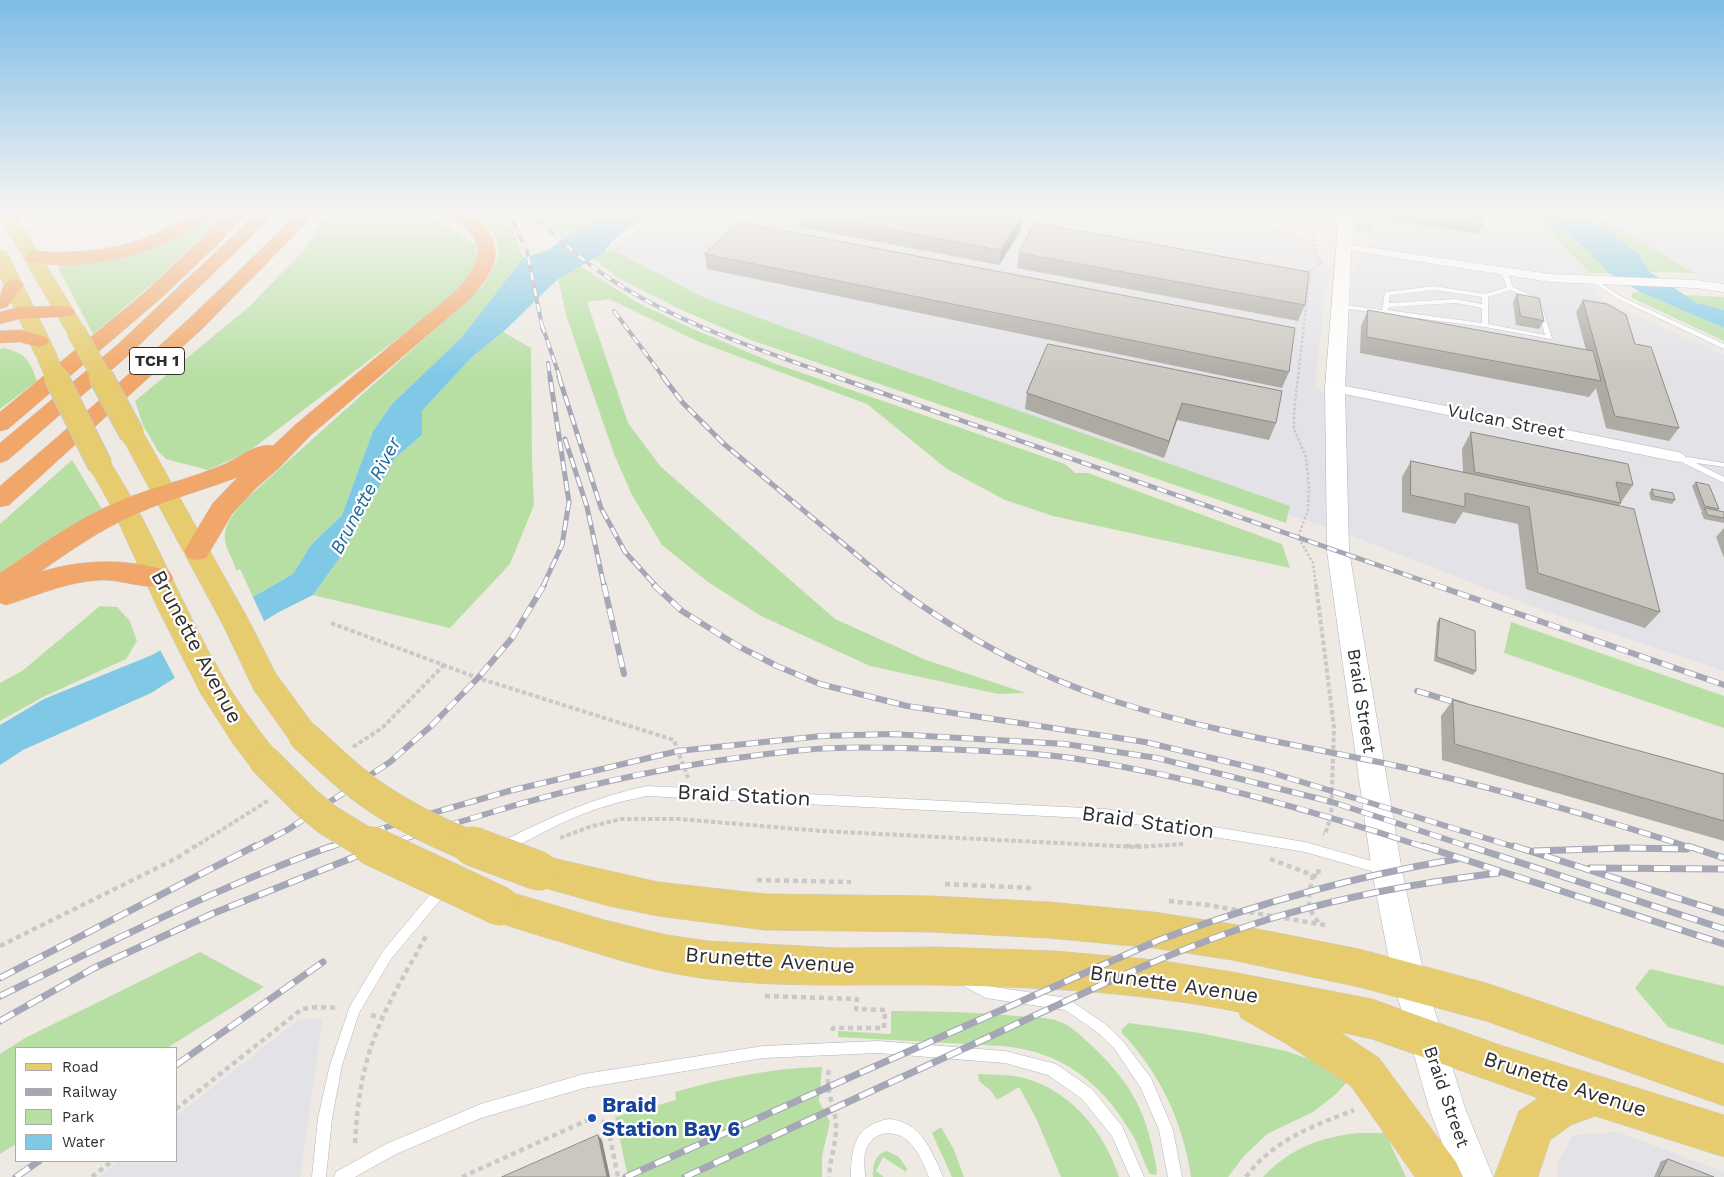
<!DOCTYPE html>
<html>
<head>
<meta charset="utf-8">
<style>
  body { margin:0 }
  #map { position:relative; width:1724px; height:1177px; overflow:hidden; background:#eee9e2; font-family:"Work Sans",sans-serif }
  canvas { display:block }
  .legend { position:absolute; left:15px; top:1047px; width:162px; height:115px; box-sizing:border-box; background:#fff; border:1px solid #ababab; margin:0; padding:6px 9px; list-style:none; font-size:15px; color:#2e2e2e }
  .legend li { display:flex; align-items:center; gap:10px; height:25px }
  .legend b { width:25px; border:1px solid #ababab }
</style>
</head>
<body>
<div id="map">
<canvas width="1724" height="1177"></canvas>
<ul class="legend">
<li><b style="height:6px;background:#e6cc6f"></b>Road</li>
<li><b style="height:6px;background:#a5a7b6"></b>Railway</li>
<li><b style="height:14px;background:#b7dfa4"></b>Park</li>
<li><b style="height:14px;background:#7fc8e6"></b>Water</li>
</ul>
</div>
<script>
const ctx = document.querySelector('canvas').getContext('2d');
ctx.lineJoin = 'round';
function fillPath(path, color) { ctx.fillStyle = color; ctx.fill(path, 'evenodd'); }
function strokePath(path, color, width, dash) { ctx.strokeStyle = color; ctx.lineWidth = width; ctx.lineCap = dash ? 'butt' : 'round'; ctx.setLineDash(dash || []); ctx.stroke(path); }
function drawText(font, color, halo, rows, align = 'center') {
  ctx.font = font + ' "Work Sans",sans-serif'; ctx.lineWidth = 4.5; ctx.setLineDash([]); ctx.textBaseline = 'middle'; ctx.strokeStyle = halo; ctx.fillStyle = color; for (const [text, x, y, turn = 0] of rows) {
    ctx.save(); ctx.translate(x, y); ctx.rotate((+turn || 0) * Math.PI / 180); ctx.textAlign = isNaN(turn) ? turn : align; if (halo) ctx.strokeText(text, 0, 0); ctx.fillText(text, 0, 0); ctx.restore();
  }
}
fillPath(new Path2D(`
  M667,213H1245L1305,239L1331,270L1325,294L1315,386L1345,412L1346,362L1354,274L1372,234V213H1530L1590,273L1601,299L1724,355V671L1526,604L1350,535L1218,491L705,298L611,249L651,218Z
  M1586,213H1724V282L1697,278Z
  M323,1018L300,1177H98L119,1161H176V1116L298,1020Z
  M1618,1132L1724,1172V1177H1557V1165L1573,1135Z`), '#e3e2e7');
fillPath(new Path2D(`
  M210,213H226L151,285L93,334L58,267L59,265L84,264L105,261Z
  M329,213H429L476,245C476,253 477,262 473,269C462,290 440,306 422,320L248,452L208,470L166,459L158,451L143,425L135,401L251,305L307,247L320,224Z
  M469,213H506L523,258L462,337L392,404L373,431L342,515L311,545L293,574L253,597L240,569L236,570C234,562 230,556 227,548C219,527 235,512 247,498L482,287C506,253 505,236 469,213Z
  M533,213H612L564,239Z
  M1356,213H1372V234L1355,232Z
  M1530,213H1542L1589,252L1609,273H1590Z
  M1577,213H1593L1694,273L1650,272L1639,254L1610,232Z
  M611,249L705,298L863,356L1290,506L1286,523L751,340L682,310L618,278L593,258Z
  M579,265L638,303L686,326L776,364L1065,464L1075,473H1088L1282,544L1290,568L1053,516L1005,500L947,469L867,404L699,342L609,299L587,302L628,423L661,467L835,619L926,660L1026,693L998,694L870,666L761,616L708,582L662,545L632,495L614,454L567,318L558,279Z
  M1640,292L1724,328V341L1632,298V293Z
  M1684,295L1724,297V310L1697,303Z
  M503,332L531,348L532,461L534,505L510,564L450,628L313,595L341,556L395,458L422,435V411L472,357Z
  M4,348C26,353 30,361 37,381L0,409V349Z
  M72,460L102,509L91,516L89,522L34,549L0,573V524Z
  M100,606L117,607L130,621L137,641L126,659L43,697L0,721V683L22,671Z
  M1511,622L1724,696V728L1504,653Z
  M200,952L264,987L167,1048H16V1144L0,1154V1054L25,1038Z
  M1650,969L1724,986V1045L1668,1027L1635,988Z
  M891,1011C933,1011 975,1012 1017,1016C1029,1017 1043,1017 1055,1020C1070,1024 1080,1035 1092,1046C1134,1086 1147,1113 1157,1171L1156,1175L1150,1174C1143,1162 1140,1148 1133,1136C1103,1084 1064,1052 1003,1046L838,1037V1031L891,1034Z
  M1129,1023L1200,1033L1286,1051L1312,1060L1346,1083L1336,1094L1313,1112L1267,1134L1244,1156L1228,1177H1191C1183,1122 1160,1073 1122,1033V1029Z
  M822,1067L819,1101L830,1122L822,1156V1177H628L615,1117L676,1100L675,1092C724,1078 771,1068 822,1067Z
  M978,1074C993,1075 1010,1074 1024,1078C1072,1091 1104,1132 1119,1177H1061L1035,1116L1019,1087L997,1100L991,1091L979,1081Z
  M941,1127L954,1150L964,1177H952L932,1133Z
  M1358,1133H1385L1406,1177H1263C1289,1149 1320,1137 1358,1133Z
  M887,1151L899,1157L907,1169L906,1172L883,1157L876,1171L884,1177H873C873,1165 874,1155 887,1151Z`), '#b7dfa4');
fillPath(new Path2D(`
  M612,213H659C644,219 610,237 605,252L558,279L503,332L472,357L422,411V435L395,458L341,556L313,595L277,613L151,693L23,750L0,765V725L44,699L152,655L293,574L311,545L342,515L373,431L392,404L462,337L523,258L548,250L564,239Z
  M1542,213H1577L1610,232L1639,254L1650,272L1697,303L1724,310V328L1640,292L1609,273L1589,252Z`), '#7fc8e6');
fillPath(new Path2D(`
  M252,595L265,623L176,680L159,648Z`), '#eee9e2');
const lane = new Path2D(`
  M78,213L97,214L135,213L132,215L97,218Z
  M1504,270L1507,272L1513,287L1534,297L1542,307L1552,338L1551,339L1485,327L1340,308L1337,306L1340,304L1382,310L1385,292L1434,286L1485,294L1507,287L1501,272ZM1434,290L1482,297V304L1456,299L1389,303L1390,295ZM1510,290L1530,299L1537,308L1545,335L1488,324V297ZM1456,303L1482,308V323L1387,310L1389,307Z
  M1595,279L1620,296L1724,344V349L1616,298L1593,282V280Z
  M1675,455H1678L1685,458L1688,457L1724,463V467L1696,463L1724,477V483L1675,459L1674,457Z
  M647,786L1105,809L1305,842L1382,864L1386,865L1388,869L1386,873L1382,874L1305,852L1105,819L647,796C616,802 586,811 558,825C540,833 523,844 505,851L501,850L500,846L501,842C548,818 595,797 647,786Z
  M443,883L447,884L449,888L447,892L391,959L359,1013L342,1065L332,1118L326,1177H312L318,1118L330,1065L350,1006L383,951L439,884Z
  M964,974L987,986L1067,998L1105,1024L1122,1040L1151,1078L1173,1130L1182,1177H1168L1159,1130L1141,1088L1114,1048L1097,1032L1065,1010L986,998L960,984L958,980L960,976Z
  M878,1041L1005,1051L1056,1064L1092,1089L1122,1126L1144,1177H1130L1112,1136L1082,1099L1048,1075L1005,1063L878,1053L763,1058L584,1088L481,1118L396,1154L355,1177H334L336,1172L386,1144L481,1104L584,1074L763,1046Z
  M889,1119C921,1122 932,1151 943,1177H929C924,1165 919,1152 910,1143C898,1129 873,1129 866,1150C863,1158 865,1168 865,1177H851C851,1147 855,1125 889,1119Z`);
const street = new Path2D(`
  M1344,244L1550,274L1696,280L1724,284V292L1696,288L1550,282L1340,249L1338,247L1340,245Z
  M1335,384L1678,452L1683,454L1686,457L1683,460L1678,462L1330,391L1328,388Z`);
const secondary = new Path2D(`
  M1339,213H1353L1345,388L1349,551L1402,871L1425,980L1465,1108L1493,1177H1455L1429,1108L1393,980L1372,871L1327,551L1325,388Z`);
const primary = new Path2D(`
  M0,213H15L86,331L83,335L76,337L69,335L66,331L0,218Z
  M0,250L7,252L9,256L57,355L53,359L46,361L39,359L35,355L0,276Z
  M132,427L140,429L144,434L247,617L276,674L315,727L320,736L315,745L304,749L293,745L254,690L223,625L120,434L124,429Z
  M100,457L109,460C153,528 181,605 222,675C232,693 244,710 256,726C264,738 274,747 280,760L275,770L264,774L253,770L234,745L201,694L159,611L112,508L88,465L91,460Z
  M539,855L658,882L765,894L931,896L1049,902L1153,912L1232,924L1359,949L1486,983L1724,1064V1106L1486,1021L1359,987L1232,960L1153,948L1049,938L931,932L765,930L658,916L609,906L527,883L521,871L527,859Z
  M500,889L604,920L667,935L708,941L839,948L937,947L1054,951L1157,960L1232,972L1372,999L1500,1045L1724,1115V1157L1595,1116L1571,1125L1550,1140L1538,1177H1494L1519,1111L1538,1098L1372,1039L1340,1032L1379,1058L1456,1162L1463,1177H1415L1351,1086L1285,1043L1241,1018L1239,1012C1140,992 1038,987 938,985C861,984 785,988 708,979C659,973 611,958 564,943C538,935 512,928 487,918L482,906L487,894Z`);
const highway = new Path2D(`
  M193,213H213C207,222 194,228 185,234C141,257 77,273 27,261L25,257L27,253L34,251C92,255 144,247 193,213Z
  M228,213H247L217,245L159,300L8,429L0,431V412L145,292Z
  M257,213H276L131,353L8,460L0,463V443L117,345Z
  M297,213H316L202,329L9,505L0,507V486C103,399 203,309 297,213Z
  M447,213C453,213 461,212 467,213C483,217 499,243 495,259C492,274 480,287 471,298L311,435L280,467L256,488L232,514L206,558L197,560L188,558L184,551L213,503L238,477C204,490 169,499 136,514C101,529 70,551 40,572C83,559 125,558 169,571L173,578L169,585C148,591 125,580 103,580C68,581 39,595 6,605L0,603V573C38,547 75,520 117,502C152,487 190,479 225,464C239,458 258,442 273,446L295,425L457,290C473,270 489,250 466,228C460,223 452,220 447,213Z
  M14,279L21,281L24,285L7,307L0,309C0,295 0,283 14,279Z
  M65,306L72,308L75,312L72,316L19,319L0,324V312L19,307Z
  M21,330L46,337L49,341L46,345L39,347L20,342L0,343V331Z`);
strokePath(lane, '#b2b4bd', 1);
strokePath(street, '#b2b4bd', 1);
strokePath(secondary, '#b2b4bd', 1);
strokePath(primary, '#c9c9c9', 1);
strokePath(highway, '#c9c9c9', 1);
strokePath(new Path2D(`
  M1316,586L1313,563L1298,537L1308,510L1309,488L1306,457L1294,429V412L1310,272L1321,262L1315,250L1311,229L1314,224L1327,219`), '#c9c9c9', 2.5, [2.5, 2]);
strokePath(new Path2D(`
  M1316,585L1334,727L1331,817L1325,834H1323
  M331,623L478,678L674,740L688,778
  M353,747L382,728L444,665
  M560,838L589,827L621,819H679L821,831L1137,847L1183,844
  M193,848L269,800`), '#c9c9c9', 4, [4.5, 2.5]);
strokePath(new Path2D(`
  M1126,846H1145
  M1270,859L1318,877L1319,867
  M1313,875C1309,896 1304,906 1320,924
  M757,880L851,882
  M945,884L1033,888
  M1169,901L1207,905L1325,925
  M0,946L177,858L195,846
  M765,996L857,999L856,1009L885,1010L884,1028H833L832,1033
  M371,1015L382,1018
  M829,1070C825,1092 834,1103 836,1123C837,1141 830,1159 829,1177
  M176,1109L302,1009L317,1007L338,1008
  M355,1143C357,1105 362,1067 377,1031C390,998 409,967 426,936
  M92,1177L112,1161
  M462,1177L592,1118L602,1121L608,1127L618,1177
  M1246,1177C1273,1140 1313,1126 1354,1110`), '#c9c9c9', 4.5, [5, 4]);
fillPath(lane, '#fff');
fillPath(street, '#fff');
fillPath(secondary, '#fff');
fillPath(primary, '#e6cc6f');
fillPath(highway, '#f1a76a');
const railFar3 = new Path2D(`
  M509,213L527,251L543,331
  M531,213C556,236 581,260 610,279C679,324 762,351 840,378
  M614,311L664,378
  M542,325L560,378
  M548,363L550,378`);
const railFar2 = new Path2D(`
  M559,377L601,508L625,552L656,586
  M663,377L683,403L724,444L894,586
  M836,377L1438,586
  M565,439L587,507L604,586
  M543,586L562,545L569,502L550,377`);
const railFar1 = new Path2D(`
  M604,585L624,674
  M654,585L682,611L738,646L777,666L820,684L907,706L1145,742L1266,771L1518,848
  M893,585C960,635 1035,676 1114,701C1204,730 1297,745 1388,764C1491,786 1592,816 1692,848
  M1435,585L1724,685
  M1417,691L1464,705
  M253,848L289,829L390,762L431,726L478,678L512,638L544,585
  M328,848L398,823L509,791L678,751L822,736L891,734L1065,744L1157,758L1332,802L1473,848
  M379,848C410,835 444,827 476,817C585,783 689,761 803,750C848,746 893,748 938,749C984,751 1031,752 1078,759C1197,778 1312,810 1427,848`);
const rail = new Path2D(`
  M1423,846L1724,944
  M1469,846L1724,929
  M1514,846L1724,913
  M1688,846L1724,858
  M1534,851L1625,848L1687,849
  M1590,868L1724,869
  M0,978L255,846
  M0,996C109,943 217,887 332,846
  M0,1021L94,968L214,913L382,846
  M176,1065L323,962
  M16,1177L39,1161
  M626,1177L1159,940C1256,904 1355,876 1457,859
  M685,1177C782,1132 879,1088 976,1043C1075,997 1174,948 1279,916C1351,895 1424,882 1498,873`);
strokePath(railFar3, '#a5a7b6', 4);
strokePath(railFar2, '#a5a7b6', 5);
strokePath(railFar1, '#a5a7b6', 6);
strokePath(rail, '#a5a7b6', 7);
strokePath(railFar3, '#fff', 2.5, [8]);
strokePath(railFar2, '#fff', 3, [10]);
strokePath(railFar1, '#fff', 4.5, [12]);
strokePath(rail, '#fff', 5, [16]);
const primaryBridgeFar3 = new Path2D(`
  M76,331L102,378
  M46,355L56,378`);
const primaryBridgeFar2 = new Path2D(`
  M56,377L100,465
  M101,377L132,434`);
const primaryBridgeFar1 = new Path2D(`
  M304,736C325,755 345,775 367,791C400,815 437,833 475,848
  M264,760L307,803L328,820L374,848`);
const primaryBridge = new Path2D(`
  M372,846L500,906
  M472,846L539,871`);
strokePath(primaryBridgeFar3, '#c9c9c9', 20, []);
strokePath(primaryBridgeFar2, '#c9c9c9', 26, []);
strokePath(primaryBridgeFar1, '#c9c9c9', 32, []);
strokePath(primaryBridge, '#c9c9c9', 40, []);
strokePath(primaryBridgeFar3, '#e6cc6f', 19);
strokePath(primaryBridgeFar2, '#e6cc6f', 24);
strokePath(primaryBridgeFar1, '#e6cc6f', 31);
strokePath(primaryBridge, '#e6cc6f', 39);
fillPath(new Path2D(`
  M798,213H1014L1022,215L1021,230L999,265L799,227Z
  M1378,213H1480L1482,226L1478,234L1378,218Z
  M1019,253L1305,305L1298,321L1017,268Z
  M705,254L1289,372L1282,388L707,269Z
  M1517,294L1544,321L1539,329L1516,325L1513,302Z
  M1583,300L1635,344L1679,428L1669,441L1606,428L1596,388L1589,397L1360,353L1361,326L1368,310L1586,350L1576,312Z
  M1048,344L1276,423L1269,440L1177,420L1164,458L1025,409L1027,393Z
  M1471,432L1633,485L1621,502V503L1619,506L1660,612L1645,628L1526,589L1518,524L1463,512L1455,524L1402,512V477L1411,461L1463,472L1462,449Z
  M1696,482L1719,509L1717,510L1724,512V523L1704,519L1701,512L1703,511L1701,510L1692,486Z
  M1652,489L1675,500L1672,504L1651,500L1649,493Z
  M1724,528V558L1716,537Z
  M1440,618L1476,671L1473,675L1434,661L1437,622Z
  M1453,700L1724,774V841L1442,760L1441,716Z
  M1668,1159L1714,1177H1654L1661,1161Z`), '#aeaba5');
fillPath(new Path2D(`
  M1022,215L1021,230L999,265L1001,250Z
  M1182,403L1177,420L1164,458L1169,441Z
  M598,1135L602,1140L610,1177H607Z`), '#8d8b86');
const building = new Path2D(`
  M802,213H1014L1022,215L1001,250Z
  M1398,213H1480L1482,226Z
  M738,222L1295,328L1289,372L705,254Z
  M1035,223L1309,272L1305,305L1019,253Z
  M1517,294L1539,298L1544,321L1521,316Z
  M1583,300L1607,304L1626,315L1635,344L1651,347L1679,428L1615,416Z
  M1368,310L1593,351L1601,381L1367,337Z
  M1048,344L1282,391L1276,423L1182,403L1169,441L1027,393Z
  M1471,432L1628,464L1633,485L1616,482L1621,503L1475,472Z
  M1411,461L1634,509L1660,612L1538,573L1529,507L1465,493V507L1411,495Z
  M1696,482L1709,485L1719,509L1705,506Z
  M1652,489L1673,493L1675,500L1654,496Z
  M1705,508L1724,512V518L1708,515Z
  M1440,618L1475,631L1476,671L1437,657Z
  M1453,700L1724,774V821L1455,744Z
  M598,1135L607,1177H502Z
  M1668,1159L1714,1177H1659Z`);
fillPath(building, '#cac7c0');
strokePath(building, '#8d8b86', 1);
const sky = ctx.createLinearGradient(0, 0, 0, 378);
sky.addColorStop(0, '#7ebce7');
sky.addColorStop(0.56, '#f7f5f2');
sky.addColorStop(1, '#f7f5f200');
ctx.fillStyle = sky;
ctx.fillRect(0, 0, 1724, 378);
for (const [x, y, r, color] of [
  [592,1118,5,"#1a4fb4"]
]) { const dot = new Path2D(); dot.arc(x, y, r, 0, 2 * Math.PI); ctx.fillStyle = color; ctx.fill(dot); strokePath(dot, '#fff', 2); }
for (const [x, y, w] of [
  [157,361,55]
]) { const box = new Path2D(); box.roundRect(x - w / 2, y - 13.5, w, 27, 4); ctx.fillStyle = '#fff'; ctx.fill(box); strokePath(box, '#2e2e2e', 1); }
drawText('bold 16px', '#2e2e2e', null, [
  ["TCH 1",157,361]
]);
drawText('18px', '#2e2e2e', '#fff', [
  ["Vulcan Street",1506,422,11],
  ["Braid Street",1361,701,81],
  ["Braid Street",1446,1097,71]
]);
drawText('italic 19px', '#1a6996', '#fff', [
  ["Brunette River",366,496,-62]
]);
drawText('21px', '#2e2e2e', '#fff', [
  ["Brunette Avenue",196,647,62],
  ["Braid Station",744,796,3],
  ["Braid Station",1148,823,8],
  ["Brunette Avenue",770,961,4],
  ["Brunette Avenue",1174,985,8],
  ["Brunette Avenue",1565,1085,18]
]);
drawText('bold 21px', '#164399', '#fff', [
  ["Braid",602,1106],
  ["Station Bay 6",602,1130]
], 'left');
</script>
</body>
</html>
